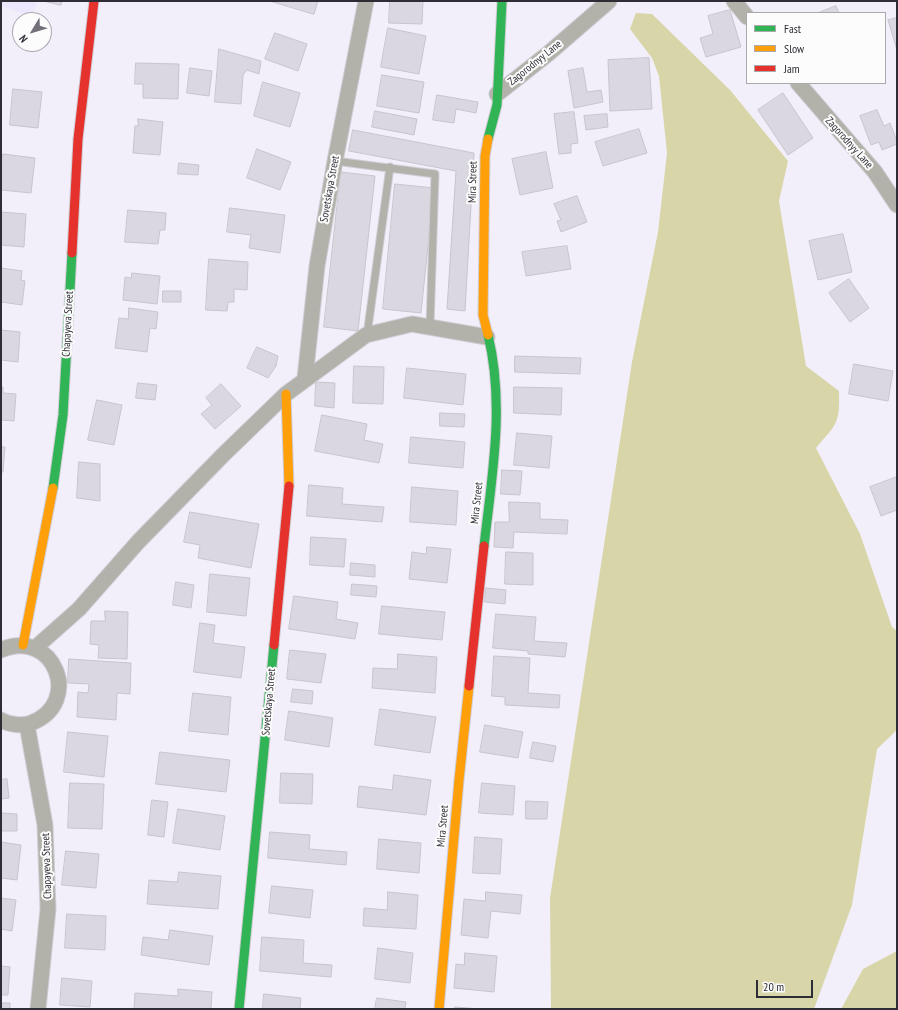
<!DOCTYPE html>
<html>
<head>
<meta charset="utf-8">
<style>
  body { margin:0 }
  #map { position:relative; width:898px; height:1010px; overflow:hidden; background:#f2effa; font-family:"PT Sans Narrow",sans-serif }
  canvas { display:block }
  .frame { position:absolute; inset:0; border:2px solid #2e2c34; pointer-events:none }
  .legend { position:absolute; left:746px; top:12px; width:140px; height:72px; box-sizing:border-box; background:#fcfcfc; border:1px solid #aaa9ac; margin:0; padding:5px 7px; list-style:none; font-size:12px; color:#2e2c34 }
  .legend li { display:flex; align-items:center; gap:8px; height:20px }
  .legend b { width:20px; border:1px solid #aaa9ac }
  .north { position:absolute; left:12px; top:12px; width:40px; height:40px; box-sizing:border-box; background:#fcfcfc; border:1px solid #aaa9ac; border-radius:50%; rotate:232deg; font-size:11px; font-weight:700; line-height:16px; text-align:center; color:#2e2c34 }
  .north::after { content:''; display:block; margin:auto; width:14px; height:18px; background:#737079; clip-path:polygon(50% 0,100% 100%,50% 72%,0 100%) }
  .scale { position:absolute; left:756px; top:980px; width:57px; height:18px; box-sizing:border-box; border:2px solid #2e2c34; border-top:0; padding-left:5px; font-size:12px; line-height:14px; white-space:nowrap; color:#2e2c34; -webkit-text-stroke:3px #fcfcfc; paint-order:stroke }
</style>
</head>
<body>
<div id="map">
<canvas width="898" height="1010"></canvas>
<div class="frame"></div>
<ul class="legend">
<li><b style="height:5px;background:#30b455"></b>Fast</li>
<li><b style="height:5px;background:#ff9f0a"></b>Slow</li>
<li><b style="height:5px;background:#e5322d"></b>Jam</li>
</ul>
<div class="north">N</div>
<div class="scale">20 m</div>
</div>
<script>
const ctx = document.querySelector('canvas').getContext('2d');
ctx.lineJoin = 'round';
function fillPath(path, color) { ctx.fillStyle = color; ctx.fill(path, 'evenodd'); }
function strokePath(path, color, width, dash) { ctx.strokeStyle = color; ctx.lineWidth = width; ctx.lineCap = dash ? 'butt' : 'round'; ctx.setLineDash(dash || []); ctx.stroke(path); }
function drawText(font, color, halo, rows, align = 'center') {
  ctx.font = font + ' "PT Sans Narrow",sans-serif'; ctx.lineWidth = 4; ctx.setLineDash([]); ctx.textBaseline = 'middle'; ctx.strokeStyle = halo; ctx.fillStyle = color; for (const [text, x, y, turn = 0] of rows) {
    ctx.save(); ctx.translate(x, y); ctx.rotate((+turn || 0) * Math.PI / 180); ctx.textAlign = isNaN(turn) ? turn : align; if (halo) ctx.strokeText(text, 0, 0); ctx.fillText(text, 0, 0); ctx.restore();
  }
}
fillPath(new Path2D(`
  M1,1H37L32,17L1,6Z`), '#ece7fd');
fillPath(new Path2D(`
  M636,13L652,14L730,90L788,161L779,201L806,366L839,391C840,425 836,424 816,448L860,534L892,627L897,631V730L877,749L852,905L814,1009H551L550,898L632,362L658,232L667,153L659,76L652,58L630,29Z
  M897,951V1009H841L863,969Z`), '#d8d5a9');
const building = new Path2D(`
  M44,1H62L61,5Z
  M270,1H318L314,14Z
  M390,1H423L422,24L389,23Z
  M836,6L839,13H818Z
  M730,10L741,47L706,57L700,38L713,34L708,16Z
  M897,18V50L888,20Z
  M388,28L426,36L419,74L381,67Z
  M275,33L307,44L298,71L265,59Z
  M219,49L261,61L259,74L247,70L243,75L241,104L215,102Z
  M649,58L652,109L610,111L608,60Z
  M136,63L179,64L178,99L143,98V84H135Z
  M190,68L212,71L209,96L187,93Z
  M583,68L587,92L601,90L603,102L574,108L568,71Z
  M382,75L424,82L419,113L377,106Z
  M263,82L300,93L290,127L254,116Z
  M13,89L42,92L38,128L10,125Z
  M783,93L813,138L788,155L758,110Z
  M437,95L478,102L476,113L456,109L454,123L433,120Z
  M877,110L884,126L890,123L897,141V144L882,150L879,142L871,145L860,116Z
  M375,111L417,119L414,135L372,127Z
  M574,112L578,143L571,144V153L559,154L554,114Z
  M607,114L608,127L586,130L584,116Z
  M138,119L163,122L160,155L133,153L135,126H138Z
  M639,129L647,153L603,166L595,142Z
  M353,130L474,153L465,311L447,309L456,171L349,151Z
  M257,149L291,162L280,190L247,178Z
  M546,152L553,188L520,195L512,159Z
  M3,154L35,158L31,193L1,190V164Z
  M179,163L199,165L198,175L178,174Z
  M341,172L375,176L358,331L324,327Z
  M395,184L434,188L421,313L383,309Z
  M577,196L587,222L561,232L557,221L561,220L554,204Z
  M230,208L285,215L280,253L249,248L251,235L227,232Z
  M128,210L166,213L165,230H160L158,244L125,242Z
  M1,212L26,214L24,247L1,245Z
  M843,234L852,272L818,280L809,241Z
  M567,246L571,269L526,276L522,252Z
  M209,259L248,262L247,290L234,289V302H228L227,311L206,310Z
  M1,268L22,271L21,280L25,281L22,305L1,302Z
  M132,273L160,276L157,304L123,300L125,277L131,278Z
  M849,279L869,308L850,322L829,293Z
  M163,291H181V302H163Z
  M129,308L158,312L156,329L150,328L147,352L115,348L119,318L128,319Z
  M1,330L20,332L18,362L1,360Z
  M257,347L278,356L276,366L268,378L247,368Z
  M515,356L581,358L580,374L515,372Z
  M854,364L893,371L888,401L849,394Z
  M354,366L384,367L383,404L353,403Z
  M407,368L466,374L463,405L404,398Z
  M316,382L335,383L334,408L315,406Z
  M138,383L157,385L155,400L136,398Z
  M221,384L241,406L215,429L201,414L212,405L206,398Z
  M1,387H3V393L16,394L14,421L1,420Z
  M514,387L562,388L561,415L514,413Z
  M97,400L122,405L114,445L88,440Z
  M440,413L465,414L464,427L440,426Z
  M322,415L367,424L364,440L383,444L379,463L315,451Z
  M517,433L552,436L549,468L514,465Z
  M411,437L465,442L463,468L409,463Z
  M1,447H5L3,472H1Z
  M79,462L100,464V501L77,498Z
  M502,470L522,471L520,495L501,494Z
  M897,477V510L881,516L870,487Z
  M309,485L343,488L342,504L384,507L382,522L307,516Z
  M412,487L458,491L456,525L410,522Z
  M509,502L540,503V519L568,520L567,534L514,532L513,548L494,547L495,522H509Z
  M190,512L259,524L251,568L198,558L200,545L184,542Z
  M311,537L346,539L344,567L310,565Z
  M427,547L451,549L447,583L409,579L412,552L426,554Z
  M506,552L533,553V585L505,584Z
  M351,563L375,565V577L350,575Z
  M210,574L250,578L246,616L207,612Z
  M176,582L194,585L191,608L173,605Z
  M352,584L377,586L376,597L351,595Z
  M486,588L506,590L505,604L485,602Z
  M294,596L338,602L336,619L358,623L355,639L289,629Z
  M382,606L445,612L442,640L379,634Z
  M105,611L128,612L127,659L98,658L99,645L90,644L91,621H105Z
  M496,614L536,617L534,641L567,643L565,657L528,654V651L493,648Z
  M200,623L215,625L213,643L245,647L241,678L194,672Z
  M290,650L326,654L321,683L287,679Z
  M398,654L437,657L435,693L372,688L373,668L397,669Z
  M494,656L530,658L528,693L560,695L559,708L505,705V697L492,696Z
  M69,659L131,663L130,694L117,693L116,720L77,717L78,692L88,693L89,684L68,683Z
  M293,689L313,691L312,704L291,702Z
  M193,693L231,697L228,735L189,731Z
  M380,709L436,717L430,753L375,745Z
  M289,711L333,718L329,747L285,740Z
  M485,725L523,732L518,758L480,752Z
  M68,732L108,736L104,777L64,772Z
  M533,742L556,746L553,762L530,758Z
  M160,752L230,760L226,792L156,784Z
  M281,773L313,774L312,804L280,803Z
  M394,775L431,780L426,815L357,807L359,786L392,790Z
  M7,779L9,798L1,799V780Z
  M70,783L104,784L102,829L68,828Z
  M482,783L515,786L513,815L479,813Z
  M152,800L168,802L164,837L148,835Z
  M526,801L548,802L547,819H526Z
  M178,809L225,816L220,850L173,843Z
  M1,813L17,814V831H1Z
  M270,832L310,835L309,849L347,852L346,865L268,858Z
  M475,837L502,839L500,874L473,873Z
  M379,839L421,843L419,873L377,869Z
  M1,842L21,845L17,880L1,878Z
  M66,851L99,854L96,888L62,885Z
  M179,872L221,876L218,909L147,904L149,880L177,882Z
  M272,886L313,890L310,918L269,913Z
  M388,892L418,895L416,929L363,926L364,908L387,910Z
  M486,892L522,895L520,914L491,911L488,938L461,935L464,899L485,901Z
  M1,898L16,900L12,931L1,929Z
  M67,914L106,916L105,950L65,948Z
  M170,930L213,936L209,965L141,955L143,937L168,940Z
  M262,937L304,940L303,963L332,965L331,977L260,971Z
  M378,948L413,953L410,983L375,979Z
  M465,953L497,956L494,992L454,988L456,964L464,965Z
  M1,966L10,967L8,995H1Z
  M62,978L92,981L90,1007L60,1005Z
  M178,989L212,992L211,1009H134L135,993L178,996Z
  M264,994L301,998L300,1009H263Z
  M377,998L406,1002L405,1009H375Z
  M1,1003H10V1009H1Z
  M455,1007L481,1009H455Z`);
fillPath(building, '#dad7e0');
strokePath(building, '#c7c4cd', 1);
const lane = new Path2D(`
  M335,161L435,174L430,326
  M367,335L390,167`);
const street = new Path2D(`
  M734,1L747,17
  M798,83L875,172L897,205
  M497,94L549,53L609,1
  M305,378L317,266L335,161L366,1
  M35,648L79,609L138,542L223,455L286,394L366,335L412,324L487,337
  M1,650C54,627 84,703 31,723C22,726 9,725 1,720
  M27,725L45,825L48,909L38,1009`);
const fast = new Path2D(`
  M488,139L497,105L502,1
  M53,488L63,415L72,253
  M484,546C492,476 505,404 488,335
  M239,1009L274,645`);
const slow = new Path2D(`
  M488,139L485,156L483,315L488,335
  M286,394L289,486
  M23,645L53,488
  M439,1009L459,780L469,686`);
const jam = new Path2D(`
  M72,253L78,139L94,1
  M274,645L289,486
  M469,686L484,546`);
strokePath(lane, '#d0cdd6', 9);
strokePath(street, '#d0cdd6', 17);
strokePath(fast, '#d0cdd6', 11);
strokePath(slow, '#d0cdd6', 11);
strokePath(jam, '#d0cdd6', 11);
strokePath(lane, '#b2b1aa', 7);
strokePath(street, '#b2b1aa', 15);
strokePath(fast, '#30b455', 9);
strokePath(slow, '#ff9f0a', 9);
strokePath(jam, '#e5322d', 9);
drawText('11px', '#2e2c34', '#fcfcfc', [
  ["Zagorodnyy Lane",535,63,-39],
  ["Zagorodnyy Lane",849,143,48],
  ["Mira Street",473,182,-89],
  ["Sovetskaya Street",330,189,-80],
  ["Chapayeva Street",68,324,-87],
  ["Mira Street",477,503,-84],
  ["Sovetskaya Street",269,702,-85],
  ["Mira Street",443,826,-85],
  ["Chapayeva Street",47,866,-92]
]);
</script>
</body>
</html>
